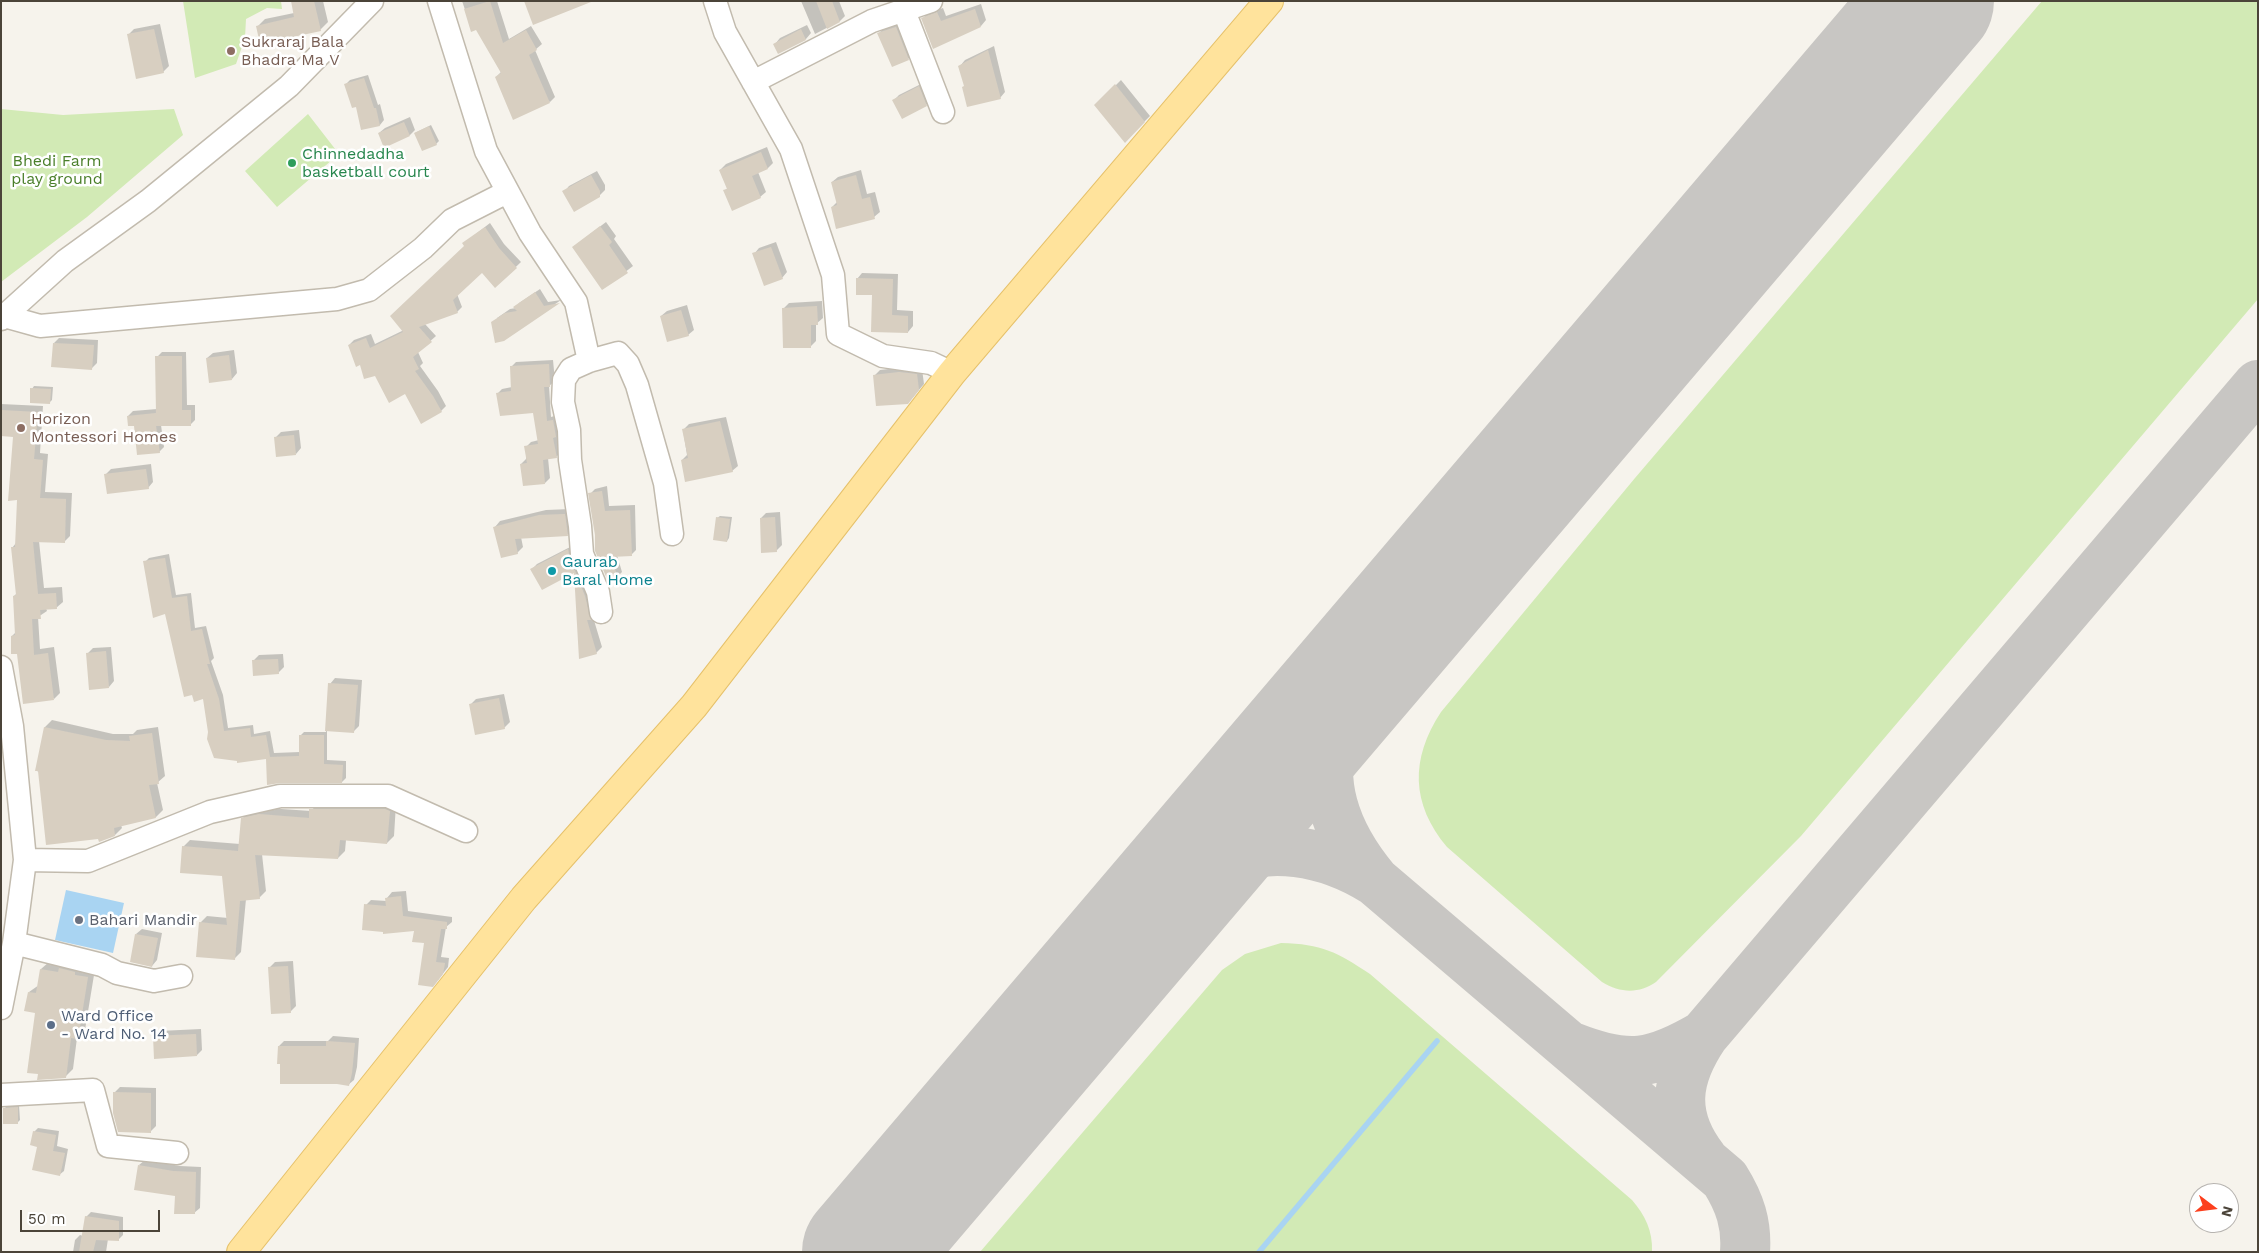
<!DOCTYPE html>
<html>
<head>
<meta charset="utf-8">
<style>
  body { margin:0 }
  #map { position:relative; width:2259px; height:1253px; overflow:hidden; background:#f6f3ec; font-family:"Work Sans",sans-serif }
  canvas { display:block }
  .frame { position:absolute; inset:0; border:2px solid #4b4439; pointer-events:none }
  .north { position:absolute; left:2189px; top:1183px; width:50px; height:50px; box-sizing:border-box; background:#fff; border:1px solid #b7b4b0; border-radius:50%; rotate:105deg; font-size:14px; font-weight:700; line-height:20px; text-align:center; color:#4b4439 }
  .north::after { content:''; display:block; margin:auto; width:18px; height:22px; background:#fc3f1d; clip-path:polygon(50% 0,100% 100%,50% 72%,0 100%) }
  .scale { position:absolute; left:20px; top:1210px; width:140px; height:22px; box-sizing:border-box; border:2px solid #4b4439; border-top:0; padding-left:6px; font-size:15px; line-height:18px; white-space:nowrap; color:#4b4439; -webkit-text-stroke:4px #fff; paint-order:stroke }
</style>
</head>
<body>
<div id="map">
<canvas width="2259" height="1253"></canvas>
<div class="frame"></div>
<div class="north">N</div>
<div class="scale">50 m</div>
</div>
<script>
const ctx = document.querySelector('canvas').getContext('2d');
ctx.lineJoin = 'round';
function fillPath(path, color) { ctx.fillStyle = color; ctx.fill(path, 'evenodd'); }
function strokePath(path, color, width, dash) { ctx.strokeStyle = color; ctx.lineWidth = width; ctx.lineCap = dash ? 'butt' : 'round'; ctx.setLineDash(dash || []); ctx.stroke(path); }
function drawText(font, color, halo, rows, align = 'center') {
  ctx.font = font + ' "Work Sans",sans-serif'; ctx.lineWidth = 5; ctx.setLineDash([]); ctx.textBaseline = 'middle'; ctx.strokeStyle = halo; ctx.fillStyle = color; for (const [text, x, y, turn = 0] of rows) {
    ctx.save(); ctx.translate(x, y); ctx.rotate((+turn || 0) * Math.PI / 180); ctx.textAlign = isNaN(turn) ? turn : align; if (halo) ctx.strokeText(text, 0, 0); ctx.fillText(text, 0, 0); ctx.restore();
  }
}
fillPath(new Path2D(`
  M183,1H281L282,9L267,8L246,19L245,38L236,64L195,78Z
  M2042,1H2258V299L1801,836L1656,982C1639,994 1620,993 1602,982L1447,847C1411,804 1410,759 1441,712L1635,478Z
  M1,109L63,115L174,109L183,135L87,217L1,282Z
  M308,114L339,154L277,207L245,171Z
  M1281,943C1322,944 1337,952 1370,974L1632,1200C1645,1215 1653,1231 1652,1252H980L1222,970L1245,954Z`), '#d2eab5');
fillPath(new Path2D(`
  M66,890L124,903L113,953L55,940Z`), '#a9d4f2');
fillPath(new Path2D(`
  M292,1H323L328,22L320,30L257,27L265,19L294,13Z
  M462,1H497L509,39L531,26L542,44L535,50L555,97L550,102L496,77L501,72L477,29L472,30Z
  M801,1H839L845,16L840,21L815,34Z
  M981,4L986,20L981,26L933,47L922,19L928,13L943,8L946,16Z
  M901,22L914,53L908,59L878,34L884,28Z
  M160,24L169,66L163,72L128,35L134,29Z
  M807,25L811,33L806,39L779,52L775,44L780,38Z
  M994,46L1005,92L1000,98L965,85L960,66L965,60Z
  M368,75L378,105L380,104L384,120L380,125L362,128L357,105L346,84L350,80Z
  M1121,80L1150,116L1125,141L1096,105Z
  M925,82L931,100L926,105L893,101L899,95Z
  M410,117L415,130L410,135L379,133L385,128Z
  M431,125L439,141L436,144L415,133Z
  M767,147L773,163L768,168L758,172L766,192L760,197L725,190L728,188L720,170L726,164Z
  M861,170L867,194L875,192L880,212L874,217L832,207L837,202L832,182L838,177Z
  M597,171L605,185V190L599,196L564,192L569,186Z
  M606,222L616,236L614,239L633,266L603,289L573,247Z
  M490,223L504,244L521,262L496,286L482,271L457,294L462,307L457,312L425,324L436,336L418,352L423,363L420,366L438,391L446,406L441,411L376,375L361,364L349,345L354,340L371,334L375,344L404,330L466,246L464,243Z
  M776,242L787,272L782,278L754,254L759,248Z
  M862,273L898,274L897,310L913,311V326L908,332L872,331L873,294L857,279Z
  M540,289L548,302L561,300L503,340L497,318L510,309L516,308L519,303Z
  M822,301L823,318L816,324V341L810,347L783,309L789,303Z
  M687,305L694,330L688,335L661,316L667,311Z
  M59,338L98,340L97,363L92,368L54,343Z
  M234,350L237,373L232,379L207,358L213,353Z
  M162,352H186L187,405H195V420L190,425H161L164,447L159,452L128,416L133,411L157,409V357Z
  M553,360L555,381L549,386L551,417L558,415L561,452L556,457L548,458L550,478L545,483L521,464L526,459V447L531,442L539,440L534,411L497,394L502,389L512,387L511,367L516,362Z
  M905,367L922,369L924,384L913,397L874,376L880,370Z
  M34,386L53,387L52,400L50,402L32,389Z
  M1,404L43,406L40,453L48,454L45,492L72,493L70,536L64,542L39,541L44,588L62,587L63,602L56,608H46L47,611L38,617L40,649L54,647L60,693L54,699L18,652L12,636L16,632L14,596L17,593L12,548L16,543L18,499L14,436L1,435Z
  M726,417L738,466L732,471L682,460L687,455L683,430L689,424Z
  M299,430L301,448L296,454L276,437L281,432Z
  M151,464L153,482L148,488L105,475L111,469Z
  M607,486L609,506L635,505L636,550L631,555H617L622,572L617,577L596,535L590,494L595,489Z
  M570,509L572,530L567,535L521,537L523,547L517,553L495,527L500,521L546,510Z
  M780,512L782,545L776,551L761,518L766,513Z
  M720,516L732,517L729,538L727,541L717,518Z
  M574,545L590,590L593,617L602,647L596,653L580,658L575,571L542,589L532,569L537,564Z
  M169,554L176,595L191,593L195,628L206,626L214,658L211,661L223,695L228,728L253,725L254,734L270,731L274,753L300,752V736L304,732H326L330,684L335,678L362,680L359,726L353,732L327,730V760L346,761V778L342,782L267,758L209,731L204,697L145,562L149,558Z
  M111,647L114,681L109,687L87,654L93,648Z
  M283,654L284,667L278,673L253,661L259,655Z
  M504,694L510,722L504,728L470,705L476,699Z
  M52,720L113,734H133L137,730L158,727L165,776L157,783L163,810L156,817L121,825L122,828L115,835L36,770L45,727Z
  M318,803L396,804L394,836L387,843L346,840L345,851L338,858L262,854L266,891L259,898L246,899L241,952L234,959L200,923L207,916L228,918L223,875L183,847L190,840L240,844L242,819L249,812L267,808L311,811Z
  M406,891L408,911L452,917V922L446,927L441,957L449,958L448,967L438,980L425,942L415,930L366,905L371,900L387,901V898L392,892Z
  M142,929L162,933L157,960L152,966L136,934Z
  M293,961L296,1006L290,1012L269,968L275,962Z
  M49,962L95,969L85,1030L77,1038L73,1069L65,1077L29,992L39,985L41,969Z
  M201,1029L202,1050L197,1055L154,1037L159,1031Z
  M333,1036L359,1038L357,1067L354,1080L348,1085L337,1083L279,1046L284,1041H328Z
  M120,1087L156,1088V1126L150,1132L114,1093Z
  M19,1105L20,1120L17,1123L4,1109L7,1106Z
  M38,1128L59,1131L57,1146L68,1149L64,1171L59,1175L38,1146L34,1132Z
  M145,1160L180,1166L201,1167L200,1208L194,1213L177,1195L139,1165Z
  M91,1212L123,1217V1235L119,1239H108L106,1252H73L75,1240L80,1235L83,1236L86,1217Z`), '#0003');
strokePath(new Path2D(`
  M1259,1252L1437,1041`), '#a9d4f2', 5.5);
strokePath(new Path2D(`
  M1363,667C1354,683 1343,700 1337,718C1315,780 1335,833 1375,881
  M1166,898C1182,887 1197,875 1214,866C1267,839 1327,851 1375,881L1725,1179C1740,1203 1747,1224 1745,1252
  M1704,1035L2258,385
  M1572,1047C1628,1069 1653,1065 1704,1035C1675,1078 1670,1116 1703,1159`), '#c8c6c3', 50);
strokePath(new Path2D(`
  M865,1252L1931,1`), '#c8c6c3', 126);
fillPath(new Path2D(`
  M291,1H314L321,31L260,44L256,26L294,17Z
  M490,1L503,43L526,30L537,50L529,55L550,103L513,120L495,77L501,73L476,30L471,32L464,9Z
  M524,1H591V2L533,25Z
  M816,1H832L840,22L827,29Z
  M975,9L981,27L933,49L921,18L937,12L941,21Z
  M896,27L909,60L892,67L877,33Z
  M154,29L164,73L136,79L127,34Z
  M801,29L806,40L778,54L773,44Z
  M988,50L1001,99L967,107L962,87L964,86L958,66Z
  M364,78L374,108H376L380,126L361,130L356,107L352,108L344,84Z
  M1115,84L1145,122L1125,143L1094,105Z
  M919,86L927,106L902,119L892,100Z
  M404,122L410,136L384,148L378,133Z
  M429,126L437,145L422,151L414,133Z
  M761,152L768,169L752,176L761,198L732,211L723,190L727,189L719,170Z
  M591,175L600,191V197L574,212L562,191Z
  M856,175L862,199L870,197L875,219L836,229L831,207L837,205L831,182Z
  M600,226L612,242L609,245L628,273L602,290L572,247Z
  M485,227L499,248L517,268L495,288L482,273L453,300L458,313L419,327L432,342L413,357L419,369L415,371L433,396L442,412L421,424L405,394L389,403L375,376L364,379L360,365L356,367L348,345L366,338L370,348L403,332L390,316L464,246L462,243Z
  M771,247L783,279L764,286L752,253Z
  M856,278L893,279L892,315L908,316V333L871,332L872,295H856Z
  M535,292L544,306L560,303L504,341L495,343L491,322L505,313L517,311L513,307Z
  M817,306L818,325H811V348H783L782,308Z
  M681,310L689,336L667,342L660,316Z
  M53,343L94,345L92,370L51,367Z
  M229,355L232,380L209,383L206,358Z
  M155,356H182V410H191V426H156L160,453L137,455L134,426H128L127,416L156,413Z
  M549,364L550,387H544L547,421L553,420L556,437L553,438L557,458L543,460L545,484L523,486L520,464L527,463L524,446L538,444L533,413L500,416L496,393L511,391L510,366Z
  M899,372L917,374L919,390L908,404L876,406L873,375Z
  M30,388L51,389L50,404L30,403Z
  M1,410L38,412L34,459L43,460L40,498L66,499L65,543L33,542L38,594L56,593L57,609L40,610L41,619H32L34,655L48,653L54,700L23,704L17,654H11V636L15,635L13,596L16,595L11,547H15L17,500L8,501L13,437L1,436Z
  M720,421L733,472L685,482L681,460L688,458L682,429Z
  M294,435L296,455L276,457L274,437Z
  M146,469L149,489L107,494L104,474Z
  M602,491L605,511L630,510L632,556L611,557L618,578L608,581L595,551V535L588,493Z
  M565,514L568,536L515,539L518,554L501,558L493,527L539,515Z
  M716,517L730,519L727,542L713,540Z
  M775,517L777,552L761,553L760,518Z
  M568,549L570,559L585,596L591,620H587L597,654L579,659L574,573L542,590L530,569Z
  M165,558L172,598L187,596L191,631L202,629L210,664H207L219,699L224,731L250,728L251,737L266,735L270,757L299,756V735H324V764L343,765L342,783H280L267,785L266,759L237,763V761L214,758L207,739L208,732L203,699L194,702L192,695L184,697L165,614L153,618L143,561Z
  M106,651L109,688L89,690L86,653Z
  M278,659L279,674L253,676L252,660Z
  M328,683L358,685L354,733L325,731Z
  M499,698L505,729L475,735L469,704Z
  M44,727L106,740L130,741L129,736L152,733L159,784L149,785L156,818L114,828L115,836L99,842L98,839L46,845L38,771H35Z
  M309,809H385L390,811L387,844L340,840L338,859L255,855L260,899L240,901L235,960L196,957L199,922L227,925L222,876L180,873L182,846L238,851L241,818L259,814L309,818Z
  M401,896L403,916L447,922V929H441L436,962L445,963L443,974L433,987L418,985L424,943L412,942L414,931L383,934V932L362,930L364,904L386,906L385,898Z
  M135,934L158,938L152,967L130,962Z
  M288,966L291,1013L271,1014L268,967Z
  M59,968L75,972V975L88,977L78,1039L71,1038L66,1078L37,1080L38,1074L27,1073L35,1013L24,1011L28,992L36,993L40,969L58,972Z
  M196,1034L197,1056L154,1059L153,1036Z
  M326,1041L355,1043L352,1073L349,1086L337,1084H280V1064H277L278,1046H326Z
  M113,1092L151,1093V1133L118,1132L113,1113Z
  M18,1107V1124H3V1108Z
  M33,1131L56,1135L53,1151L65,1153L60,1176L32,1170L37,1147L30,1145Z
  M138,1165L173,1171L196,1172L195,1214H174L175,1196L134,1190Z
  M85,1216L119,1221V1241L96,1240L93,1252H79Z`), '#d8cfc1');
const minor = new Path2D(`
  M439,1L486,151L530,233L576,302L589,361
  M715,1L725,32L791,149L833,275L838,334L883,356L931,363L952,373
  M904,11L943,112
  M753,82L872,21L931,1
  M1,315L40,326L337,299L369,290L423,248L452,220L507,192
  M1,319L65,261L148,201L289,86L372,1
  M601,612L598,592L582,554L580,526L570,460L569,430L563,402L564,380L571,369L589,361L618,353L628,364L637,385L665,483L672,534
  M1,667L12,726L25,860L14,943L1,1008
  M25,860L88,861L210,812L280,796H388L466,831
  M14,943L102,965L117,973L154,981L181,976
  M1,1095L93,1090L108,1146L177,1153`);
const major = new Path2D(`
  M241,1252L524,898L694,706L952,373L1269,1`);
strokePath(minor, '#c2bbae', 25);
strokePath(major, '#e6c16a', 30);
strokePath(minor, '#fff', 22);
strokePath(major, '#ffe39c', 28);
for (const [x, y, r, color] of [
  [231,51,5,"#8d6e63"],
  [292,163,5,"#2e9e5b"],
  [21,428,5,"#8d6e63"],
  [552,571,5,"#0f9aa8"],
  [79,920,5,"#6b7280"],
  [51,1025,5,"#5c6f8a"]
]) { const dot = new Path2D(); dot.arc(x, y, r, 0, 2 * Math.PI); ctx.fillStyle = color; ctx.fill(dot); strokePath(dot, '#fff', 2); }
drawText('16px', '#785e54', '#fff', [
  ["Sukraraj Bala",241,42],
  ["Bhadra Ma V",241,60],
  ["Horizon",31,419],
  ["Montessori Homes",31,437]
], 'left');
drawText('16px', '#27864d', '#fff', [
  ["Chinnedadha",302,154],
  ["basketball court",302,172]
], 'left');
drawText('16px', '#4a7f2a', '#fff', [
  ["Bhedi Farm",57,161],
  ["play ground",57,179]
]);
drawText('16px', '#0d838f', '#fff', [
  ["Gaurab",562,562],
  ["Baral Home",562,580]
], 'left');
drawText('16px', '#5b616d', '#fff', [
  ["Bahari Mandir",89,920]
], 'left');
drawText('16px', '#4e5e75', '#fff', [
  ["Ward Office",61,1016],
  ["- Ward No. 14",61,1034]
], 'left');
</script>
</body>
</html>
